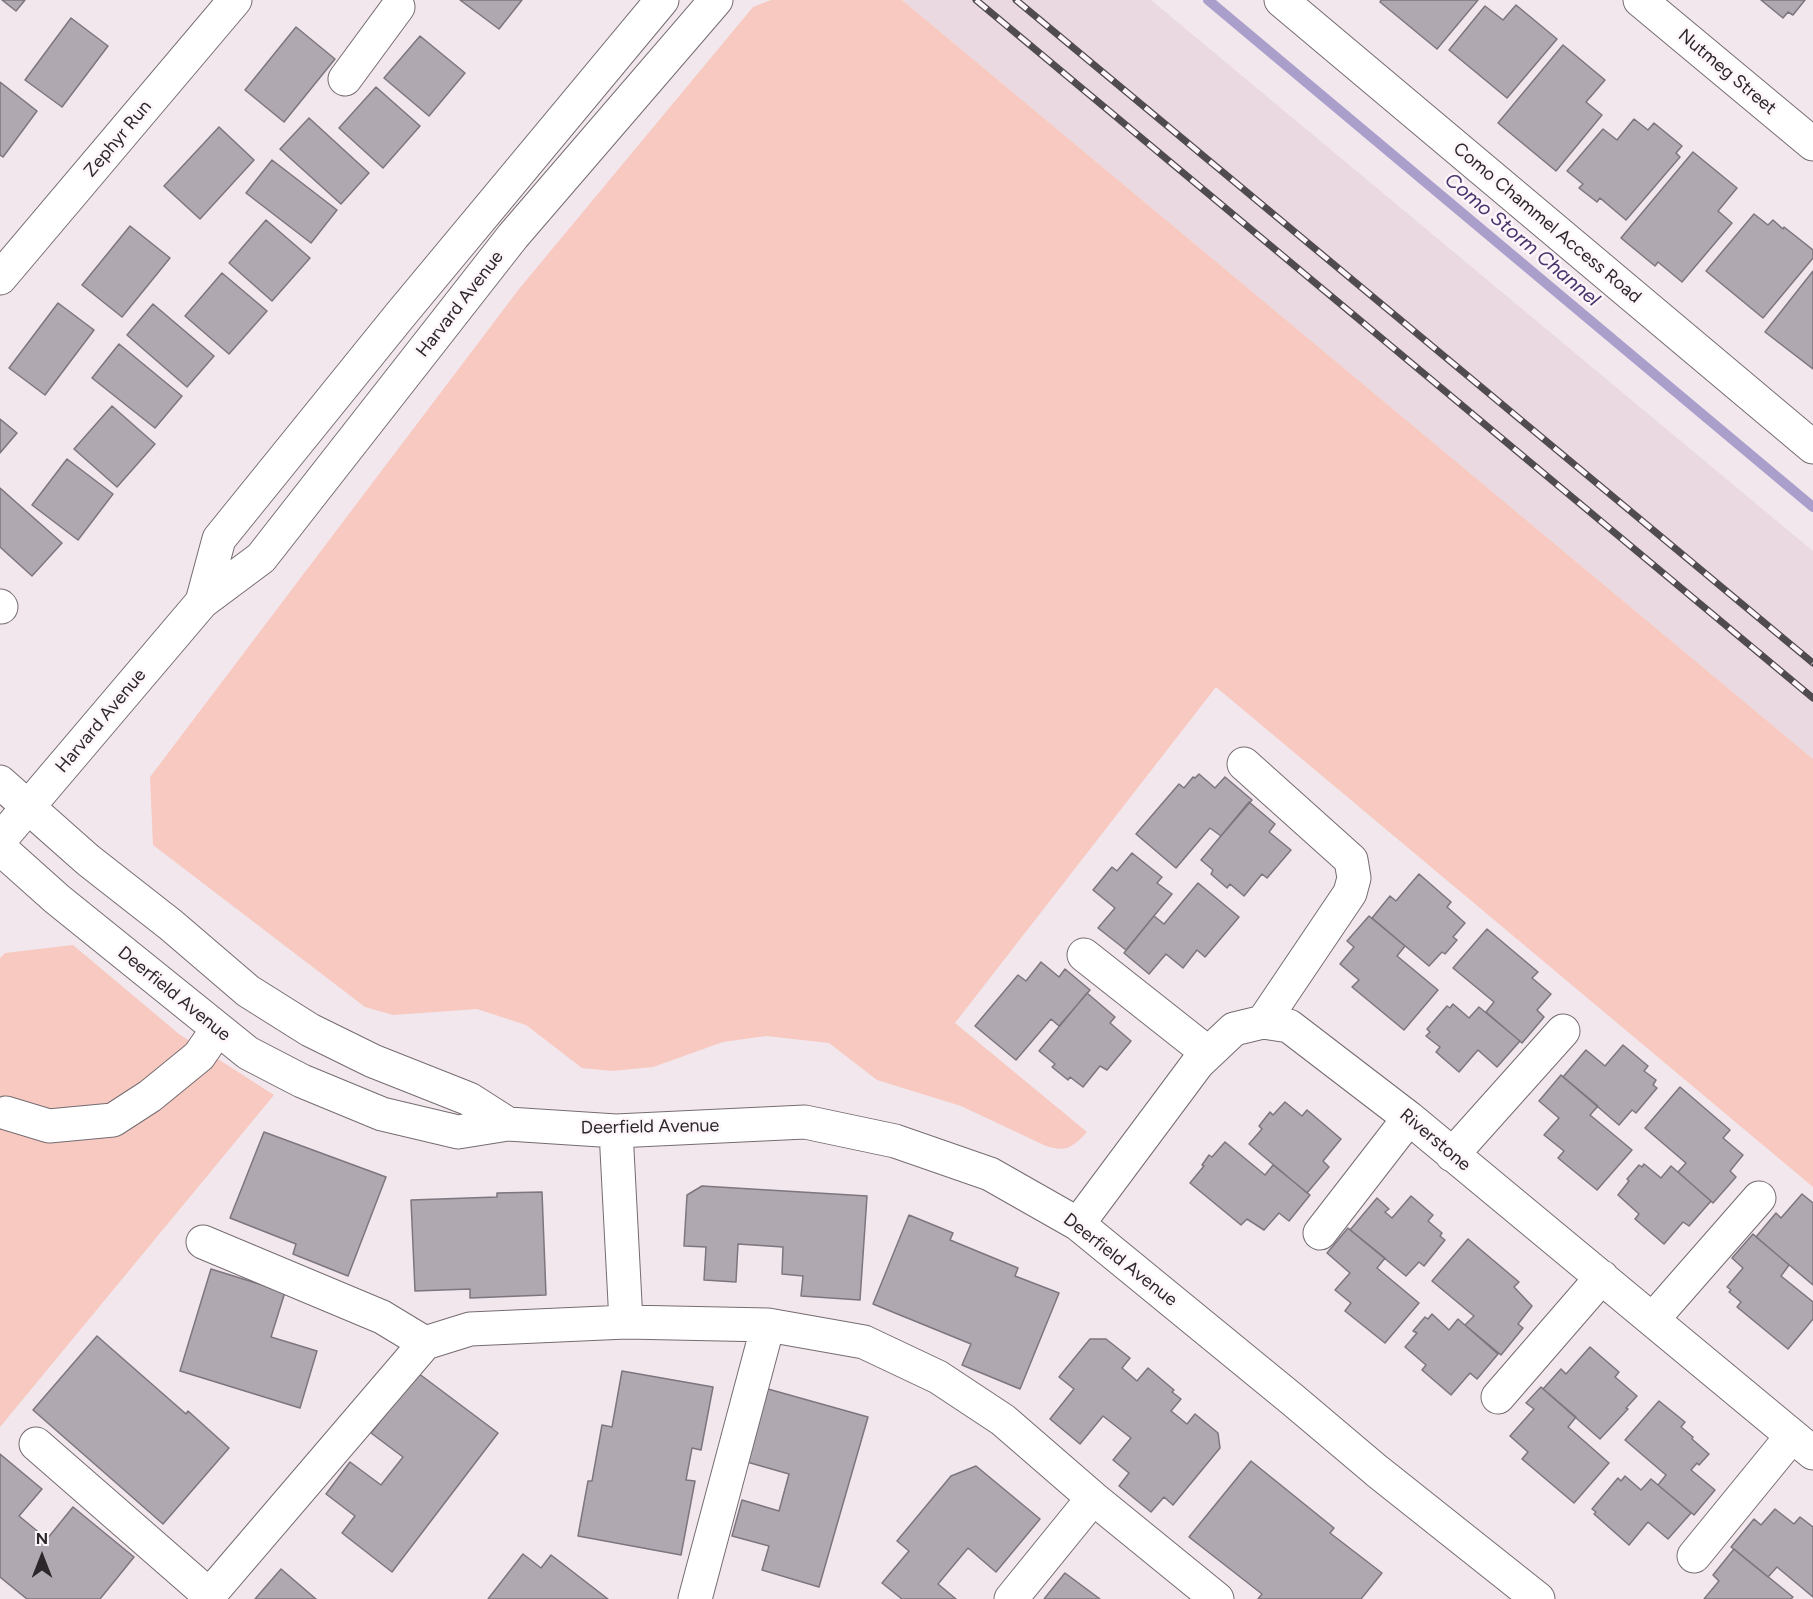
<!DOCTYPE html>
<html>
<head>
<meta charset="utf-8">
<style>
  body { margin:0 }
  #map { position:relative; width:1813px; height:1599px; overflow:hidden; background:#f2e7ed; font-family:Figtree,sans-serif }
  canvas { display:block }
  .north { position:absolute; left:12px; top:1527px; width:60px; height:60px; -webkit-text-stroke:4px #fef5fa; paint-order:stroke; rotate:0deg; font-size:16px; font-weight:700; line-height:24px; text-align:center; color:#2b272a }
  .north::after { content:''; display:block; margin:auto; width:21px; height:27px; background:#2b272a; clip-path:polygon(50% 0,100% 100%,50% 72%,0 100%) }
</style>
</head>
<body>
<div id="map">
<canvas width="1813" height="1599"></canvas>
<div class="north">N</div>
</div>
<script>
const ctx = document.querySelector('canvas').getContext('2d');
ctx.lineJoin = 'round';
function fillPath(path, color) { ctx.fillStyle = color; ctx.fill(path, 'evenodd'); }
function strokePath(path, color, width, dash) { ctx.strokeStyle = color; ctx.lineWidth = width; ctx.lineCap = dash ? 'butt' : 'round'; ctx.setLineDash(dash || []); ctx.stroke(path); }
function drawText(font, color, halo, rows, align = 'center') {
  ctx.font = font + ' Figtree,sans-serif'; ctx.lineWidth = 5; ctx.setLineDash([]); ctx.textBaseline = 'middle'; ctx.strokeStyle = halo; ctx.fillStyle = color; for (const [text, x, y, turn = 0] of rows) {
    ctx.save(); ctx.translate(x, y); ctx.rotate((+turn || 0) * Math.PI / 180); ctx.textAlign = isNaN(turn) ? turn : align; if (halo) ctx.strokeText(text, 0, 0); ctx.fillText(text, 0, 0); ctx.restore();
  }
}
fillPath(new Path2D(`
  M902,0H1151L1813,551V759Z`), '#ebd9e2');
fillPath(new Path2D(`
  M771,0H902L1813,759V1187L1216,687L955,1023L1087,1132C1072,1148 1067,1152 1046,1146L961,1106L877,1080L829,1043L766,1036L723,1042L653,1067L612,1071L582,1068L526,1025L477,1009L393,1015L365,1007L153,845L150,777L519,289L753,7Z
  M73,945L179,1034L274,1095L0,1427V958L5,953Z`), '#f7c9c0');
strokePath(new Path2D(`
  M1208,0L1813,507`), '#aa9fcb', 10);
const building = new Path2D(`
  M2,0H25L16,11Z
  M460,0H522L499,29Z
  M1381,0H1478L1437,49L1380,2Z
  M1761,0H1805L1793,15L1788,12L1783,18Z
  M1516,5L1557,39L1507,98L1449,50L1485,6L1503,20Z
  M71,18L108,46L62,107L25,80Z
  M296,27L335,59L284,122L245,90Z
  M420,36L465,73L429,116L384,78Z
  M1563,45L1605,80L1586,102L1602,115L1556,171L1498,123Z
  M0,82L37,111L3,157L0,155Z
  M376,87L420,126L383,168L339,128Z
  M309,118L369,173L341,204L280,149Z
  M1634,119L1648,130L1654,123L1682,146L1676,153L1680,157L1626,220L1600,198L1597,202L1579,188L1583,184L1567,171L1603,129L1617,140Z
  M219,127L254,160L200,219L164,186Z
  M1693,152L1737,188L1718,211L1732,223L1682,282L1658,262L1655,266L1621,238Z
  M272,160L337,210L311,243L246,193Z
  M1754,214L1768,225L1773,220L1783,229L1784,227L1813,250V258L1763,318L1706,271Z
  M266,220L310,258L272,301L229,263Z
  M130,226L170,258L122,317L82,285Z
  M1813,271V369L1765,332Z
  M222,273L267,311L229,354L185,316Z
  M58,303L94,330L45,395L9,368Z
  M153,304L214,356L187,387L127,335Z
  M119,344L182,396L155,428L92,378Z
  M112,406L155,444L117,487L74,449Z
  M0,419L17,433L0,453Z
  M67,459L113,494L78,540L32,505Z
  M0,488L62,543L32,576L0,547Z
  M1199,774L1215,788L1225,777L1252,800L1221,836L1210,828L1176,868L1136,834L1179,784L1184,788L1193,777L1195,778Z
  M1249,802L1275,824L1269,832L1291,850L1267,878L1262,874L1244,896L1230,884L1227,888L1211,874L1213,870L1201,860Z
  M1132,853L1162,877L1157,883L1172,894L1126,950L1098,928L1115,908L1093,890L1112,867L1117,871Z
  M1419,874L1451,902L1447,907L1465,923L1453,937L1457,940L1445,954L1442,952L1429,966L1372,918L1390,896L1396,901Z
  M1198,883L1239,917L1205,957L1197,950L1183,968L1166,954L1149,974L1124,953L1154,916L1164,924Z
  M1369,916L1405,946L1397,956L1438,990L1404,1030L1352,987L1359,980L1340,964L1354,947L1347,941Z
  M1487,929L1538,972L1532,978L1551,994L1537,1010L1544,1017L1522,1043L1486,1012L1494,1002L1453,968Z
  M1041,962L1059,977L1065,969L1090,990L1059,1026L1051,1019L1016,1060L975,1026L1018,975L1026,981Z
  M1087,993L1115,1017L1110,1023L1131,1041L1107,1070L1100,1066L1083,1087L1070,1077L1068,1080L1052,1067L1055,1064L1039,1051Z
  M1453,1004L1469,1018L1479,1007L1520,1041L1497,1067L1478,1050L1459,1072L1436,1052L1440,1047L1426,1036L1430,1032L1427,1029L1447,1006L1450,1008Z
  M1623,1045L1648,1066L1644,1071L1656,1080L1653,1085L1657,1088L1636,1113L1632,1110L1619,1125L1563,1077L1586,1050L1605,1066Z
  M1561,1075L1598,1106L1590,1115L1632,1150L1597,1190L1558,1158L1564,1151L1544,1135L1559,1118L1539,1101Z
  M1680,1087L1730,1130L1723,1138L1743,1155L1730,1171L1736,1177L1713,1203L1678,1172L1686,1163L1645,1128Z
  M1285,1102L1302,1116L1307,1110L1341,1139L1323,1161L1329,1167L1307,1193L1249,1144L1262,1129L1259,1126L1270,1112L1273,1115Z
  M264,1132L386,1177L348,1276L293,1254L296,1244L230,1218Z
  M1225,1142L1265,1175L1273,1165L1310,1195L1289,1221L1279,1213L1264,1230L1247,1219L1241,1225L1190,1183L1204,1166L1202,1165L1209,1155L1212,1157Z
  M1644,1164L1661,1178L1671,1166L1711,1201L1689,1226L1683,1222L1664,1244L1635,1219L1639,1214L1618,1195L1629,1181L1627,1179L1639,1165L1642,1167Z
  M702,1186L867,1196L860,1300L801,1296L803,1276L782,1274L783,1247L738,1244L736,1282L704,1280L706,1247L684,1246L687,1195Z
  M542,1192L546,1295L470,1298V1289L415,1291L411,1200L497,1197V1193Z
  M1802,1194L1813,1203V1285L1756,1237L1776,1213L1781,1218Z
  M1411,1196L1433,1215L1428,1221L1442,1233L1440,1236L1445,1240L1424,1266L1419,1262L1406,1276L1350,1230L1377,1198L1389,1209L1385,1212L1392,1218Z
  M909,1215L953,1233L950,1240L1018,1268L1015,1276L1059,1293L1020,1389L962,1365L971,1344L873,1304Z
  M1348,1228L1385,1258L1377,1268L1419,1303L1385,1343L1345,1311L1351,1303L1335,1290L1350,1273L1327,1253Z
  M1753,1234L1789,1265L1781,1276L1813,1302V1319L1788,1349L1737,1307L1741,1302L1729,1292L1731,1290L1727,1287L1743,1268L1732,1258Z
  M1468,1239L1519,1282L1514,1287L1532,1306L1518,1324L1523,1328L1501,1355L1465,1325L1474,1316L1432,1281Z
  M211,1269L285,1292L271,1337L317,1351L300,1408L180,1371Z
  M1432,1314L1449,1330L1458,1319L1498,1354L1477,1379L1470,1373L1451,1395L1422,1370L1426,1365L1405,1347L1417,1333L1413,1331L1425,1317L1428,1319Z
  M97,1336L186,1414L188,1411L229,1448L163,1524L33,1410Z
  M1090,1339H1106L1130,1358L1122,1368L1137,1381L1148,1368L1174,1390L1172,1392L1181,1399L1171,1411L1187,1424L1195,1414L1218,1433L1220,1448L1173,1505L1164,1497L1151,1512L1119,1486L1129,1473L1113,1460L1131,1438L1103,1416L1080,1444L1050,1419L1074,1389L1059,1377Z
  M1590,1347L1619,1372L1615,1377L1637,1396L1626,1408L1628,1409L1600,1439L1543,1389L1561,1369L1566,1374Z
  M622,1371L713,1387L701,1450L692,1448L686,1480L695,1481L681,1555L578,1536L588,1481H592L602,1425L612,1427Z
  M418,1373L498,1433L392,1572L342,1533L355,1516L326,1494L350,1462L381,1485L403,1457L371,1433Z
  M1541,1387L1576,1417L1568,1427L1609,1463L1574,1503L1522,1459L1528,1452L1510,1436L1534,1409L1526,1403Z
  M768,1389L868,1417L819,1587L762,1570L769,1546L732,1536L742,1500L779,1511L789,1474L747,1462Z
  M1659,1401L1685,1422L1681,1427L1693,1437L1692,1439L1709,1454L1699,1465L1697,1463L1691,1470L1715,1490L1694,1515L1658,1485L1666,1475L1625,1440Z
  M0,1454L42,1489L19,1516L47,1539L73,1507L134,1557L100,1599H27L0,1577Z
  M1251,1461L1334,1528L1330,1533L1382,1573L1361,1599H1258L1262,1594L1189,1537Z
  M976,1466L1040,1519L996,1572L968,1548L938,1584L956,1599H902L882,1583L909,1551L897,1541L951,1476Z
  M1625,1476L1641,1490L1651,1479L1691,1513L1668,1539L1648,1522L1629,1545L1594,1514L1596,1512L1592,1509L1618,1478L1621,1481Z
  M1775,1509L1794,1524L1800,1517L1813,1527V1597L1777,1567L1768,1577L1731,1547L1754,1519L1761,1525Z
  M1734,1549L1793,1597L1791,1599H1704L1719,1581L1713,1575Z
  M523,1554L541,1568L551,1555L608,1599H488Z
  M281,1569L316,1599H255Z
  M1065,1573L1100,1599H1044Z`);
fillPath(building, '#afa8b1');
strokePath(building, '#7d767e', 1.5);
const minor = new Path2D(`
  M1281,0L1813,447
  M1640,0L1813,144
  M345,79L398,7
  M0,278L235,0
  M0,606L1,607
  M1244,764L1351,860L1354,878L1350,893L1263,1022
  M0,782L88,860L171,925L248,991L310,1030L373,1061L469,1099L508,1124
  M0,848L57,899L248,1053L302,1081L382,1114L458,1132L508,1124L616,1131L805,1122L895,1141L990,1174L1078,1224L1293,1400L1377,1471L1538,1599
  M1084,955L1208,1053
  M6,1113L49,1126L113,1120L150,1096L199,1056L217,1030
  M616,1131L626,1322
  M1452,1155L1563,1031
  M1078,1224L1198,1063L1234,1029L1263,1022L1289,1026L1409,1118L1813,1453
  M1320,1233L1409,1118
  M203,1242L382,1317L425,1343
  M1653,1319L1759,1198
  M1498,1397L1602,1277
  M36,1444L209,1595
  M1694,1556L1792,1436
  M206,1599L425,1343L470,1329L626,1322L768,1325L864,1342L938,1377L1003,1420L1093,1498L1217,1599
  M695,1599L768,1325
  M1011,1599L1093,1498`);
const major = new Path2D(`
  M202,602L219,539L401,314L662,0
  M0,840L202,602L261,558L513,236L716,0`);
strokePath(minor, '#756c71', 35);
strokePath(major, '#756c71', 35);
strokePath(minor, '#fff', 33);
strokePath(major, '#fff', 33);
const rail = new Path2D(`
  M976,0L1813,698
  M1016,0L1813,663`);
strokePath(rail, '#504b4e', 7);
strokePath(rail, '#fef5fa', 4.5, [14]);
drawText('18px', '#2b272a', '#fef5fa', [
  ["Nutmeg Street",1727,72,40],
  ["Zephyr Run",118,139,-50],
  ["Como Chammel Access Road",1547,223,40],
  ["Harvard Avenue",460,304,-52],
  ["Harvard Avenue",101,721,-50],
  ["Deerfield Avenue",174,994,39],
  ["Deerfield Avenue",650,1127,-1],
  ["Riverstone",1435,1140,40],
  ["Deerfield Avenue",1120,1260,38]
]);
drawText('italic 20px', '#46346c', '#fef5fa', [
  ["Como Storm Channel",1522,240,40]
]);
</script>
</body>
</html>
